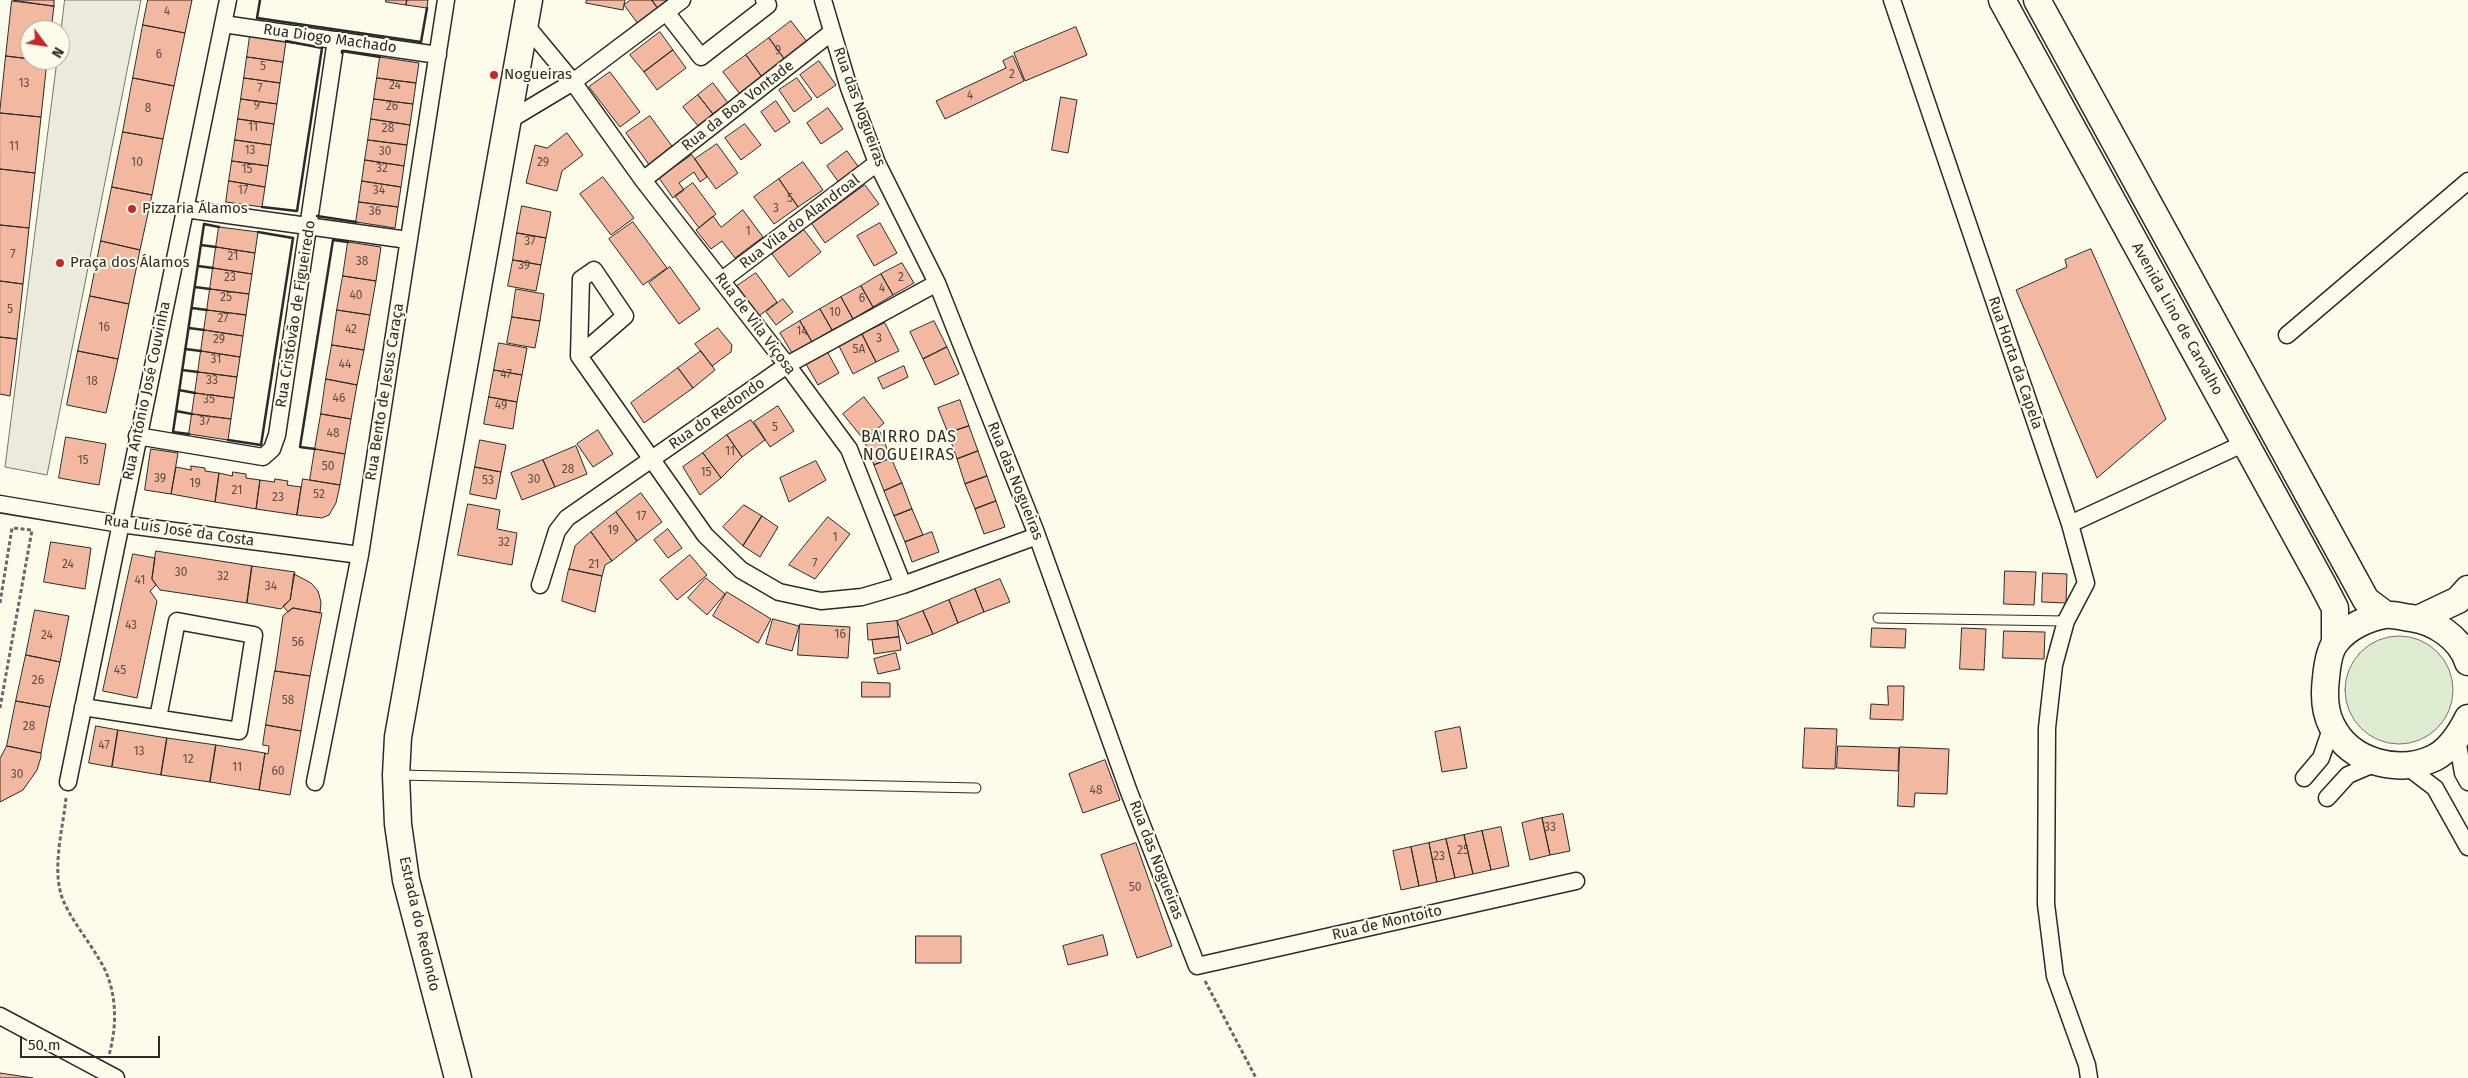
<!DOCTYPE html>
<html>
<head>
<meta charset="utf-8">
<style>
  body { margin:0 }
  #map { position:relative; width:2468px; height:1078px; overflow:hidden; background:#fdfbea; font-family:"Fira Sans",sans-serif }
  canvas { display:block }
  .north { position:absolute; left:20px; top:20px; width:50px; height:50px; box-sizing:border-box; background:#fdfbea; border:1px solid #a9a89e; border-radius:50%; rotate:121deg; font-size:14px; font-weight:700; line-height:20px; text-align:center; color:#2b2b2b }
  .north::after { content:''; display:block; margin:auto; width:18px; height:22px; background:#c62828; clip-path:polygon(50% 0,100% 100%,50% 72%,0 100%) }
  .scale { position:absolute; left:20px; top:1036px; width:140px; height:22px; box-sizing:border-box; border:2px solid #2b2b2b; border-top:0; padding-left:6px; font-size:15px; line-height:18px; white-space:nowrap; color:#2b2b2b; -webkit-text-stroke:4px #fdfbea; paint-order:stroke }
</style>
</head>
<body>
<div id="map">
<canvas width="2468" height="1078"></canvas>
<div class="north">N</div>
<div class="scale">50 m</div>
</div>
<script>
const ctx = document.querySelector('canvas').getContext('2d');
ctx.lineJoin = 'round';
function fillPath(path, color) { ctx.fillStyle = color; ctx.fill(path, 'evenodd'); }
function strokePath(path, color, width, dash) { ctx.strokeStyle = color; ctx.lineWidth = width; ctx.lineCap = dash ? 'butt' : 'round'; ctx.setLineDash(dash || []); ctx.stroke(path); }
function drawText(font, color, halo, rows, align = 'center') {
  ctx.font = font + ' "Fira Sans",sans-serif'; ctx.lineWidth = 4; ctx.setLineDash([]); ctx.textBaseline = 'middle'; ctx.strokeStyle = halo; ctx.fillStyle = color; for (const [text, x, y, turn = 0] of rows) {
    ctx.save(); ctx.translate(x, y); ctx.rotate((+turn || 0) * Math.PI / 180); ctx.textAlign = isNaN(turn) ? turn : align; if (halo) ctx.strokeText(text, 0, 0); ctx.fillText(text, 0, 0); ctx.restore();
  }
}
const green = new Path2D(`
  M2345 690a54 54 0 1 1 108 0a54 54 0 1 1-108 0Z`);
fillPath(green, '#deebd1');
strokePath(green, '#74746e', 1);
const parking = new Path2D(`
  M65,0H141L47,475L5,467L57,60H60V39Z`);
fillPath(parking, '#eceadb');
strokePath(parking, '#74746e', 1);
const building = new Path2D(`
  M13,0H54V6Z
  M148,0H192L185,33L143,25Z
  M386,0H407L406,5L386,2Z
  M407,0H428L427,8L406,5Z
  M587,0H625L623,10L586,3Z
  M631,0H652L659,10L639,25L624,5Z
  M652,0H673L659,10Z
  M12,1L54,6L51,30H30V59L6,56Z
  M791,21L808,43L785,60L769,38Z
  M143,25L185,33L174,86L133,78Z
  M1076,27L1087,55L1025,81L1014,53Z
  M660,32L673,50L644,72L630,55Z
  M250,36L286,41L283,62L247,57Z
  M769,38L785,60L762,77L746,55Z
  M673,50L686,68L657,90L644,72Z
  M746,55L762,77L740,94L723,72Z
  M6,56L47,61L41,117L0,113Z
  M1013,56L1024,81L945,119L936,101L1006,68L1003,61Z
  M247,57L283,62L280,83L244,78Z
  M380,57L419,63L416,83L377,78Z
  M819,61L836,85L817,98L800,75Z
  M610,72L640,112L620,127L589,87Z
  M133,78L174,86L163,139L123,132Z
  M244,78L280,83L277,104L241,99Z
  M377,78L416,83L413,104L374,99Z
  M797,78L812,99L794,112L779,90Z
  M713,83L728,103L713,114L698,95Z
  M698,95L713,114L698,126L683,107Z
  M1061,97L1077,100L1068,153L1052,150Z
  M241,99L277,104L274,124L238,119Z
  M374,99L413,104L410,125L371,119Z
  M776,101L790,122L775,132L761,112Z
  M828,108L843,129L821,144L807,123Z
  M0,113L41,117L35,173L0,169Z
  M650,116L674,149L650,166L626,133Z
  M238,119L274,124L271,145L235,140Z
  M371,119L410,125L407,145L368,140Z
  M745,124L761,145L741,160L725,138Z
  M123,132L163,139L152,195L112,187Z
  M567,133L583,155L562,171L557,191L526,183L535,145L547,148Z
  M235,140L271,145L268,166L232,161Z
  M368,140L407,145L404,166L365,160Z
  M717,144L738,173L716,189L695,159Z
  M847,151L860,169L840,184L827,166Z
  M692,155L707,177L700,182L694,172L679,183L684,190L673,198L659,178Z
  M365,160L404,166L401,187L362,181Z
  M232,161L268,166L265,187L229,181Z
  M803,162L823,190L798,207L779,179Z
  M0,169L35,173L29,228L0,225Z
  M603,177L634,218L611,235L580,194Z
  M779,179L798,207L774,224L754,197Z
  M229,181L265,187L262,207L226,202Z
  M362,181L401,187L398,207L359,202Z
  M693,183L716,214L699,228L675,196Z
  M865,185L879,204L825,243L812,224Z
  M112,187L152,195L140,250L101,241Z
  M359,202L398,207L395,228L356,222Z
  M522,206L551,212L546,238L517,233Z
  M743,210L763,237L735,258L722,241L711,249L696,230L713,216L721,227Z
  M633,222L667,268L643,285L609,239Z
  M880,223L897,253L874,266L857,236Z
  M0,225L29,228L23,284L0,281Z
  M219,227L258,232L255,253L216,247Z
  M804,230L821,252L789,277L772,254Z
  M517,233L546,238L541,265L513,260Z
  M101,241L140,250L129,304L90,296Z
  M348,242L381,247L376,281L343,276Z
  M216,247L255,253L252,274L213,268Z
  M2091,249L2166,419L2097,478L2016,290L2067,267L2065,260Z
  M513,260L541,265L536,291L508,286Z
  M902,263L914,283L893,295L881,274Z
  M670,267L700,309L679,324L649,283Z
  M213,268L252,274L249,294L210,289Z
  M756,273L777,302L759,316L737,286Z
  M881,274L893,295L873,307L861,286Z
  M343,276L376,281L370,315L337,310Z
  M0,281L23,284L17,339L0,337Z
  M861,286L873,307L853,319L841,297Z
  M210,289L249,294L246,315L207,310Z
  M516,289L544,294L540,321L512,317Z
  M90,296L129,304L118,359L78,351Z
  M841,297L853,319L832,330L820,309Z
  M783,299L793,312L776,325L766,312Z
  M820,309L832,330L812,342L800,321Z
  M207,310L246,315L243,336L204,330Z
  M337,310L370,315L364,350L332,345Z
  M512,317L540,321L535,348L507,343Z
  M800,321L812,342L792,353L780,333Z
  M934,321L947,347L923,359L910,332Z
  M885,323L899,351L876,362L862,334Z
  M718,328L732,345L731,352L712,366L695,344Z
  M204,330L243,336L240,357L201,351Z
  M862,334L876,362L853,374L839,346Z
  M0,337L17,339L10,396L0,394Z
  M499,343L527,348L522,375L494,370Z
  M332,345L364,350L357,385L326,379Z
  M947,347L959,374L935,385L923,359Z
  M78,351L118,359L106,413L67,405Z
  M201,351L240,357L237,377L198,372Z
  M701,351L715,370L693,388L678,368Z
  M828,353L839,373L818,385L806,364Z
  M904,366L908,377L883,389L878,378Z
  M678,368L693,388L644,423L631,403Z
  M494,370L522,375L517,402L489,397Z
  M198,372L237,377L234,398L195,393Z
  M326,379L357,385L351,419L321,414Z
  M195,393L234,398L231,419L192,414Z
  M489,397L517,402L513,429L484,424Z
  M864,397L884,423L864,440L843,414Z
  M960,400L969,426L948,433L938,408Z
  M778,406L794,431L770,447L754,422Z
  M192,414L231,419L228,440L189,434Z
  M321,414L351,419L345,454L315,449Z
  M751,420L765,440L742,457L727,435Z
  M969,426L978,451L957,459L948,433Z
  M598,430L613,454L593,467L577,444Z
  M880,432L891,458L874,465L864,440Z
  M727,435L742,457L721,478L703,453Z
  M66,437L106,444L99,485L59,478Z
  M480,440L506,445L501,472L475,467Z
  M576,446L587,474L555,487L543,460Z
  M151,449L178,453L171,494L145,490Z
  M315,449L345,454L340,485L310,480Z
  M978,451L987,476L965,484L957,459Z
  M703,453L721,478L700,495L683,467Z
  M891,458L902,483L884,491L874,465Z
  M543,460L555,487L522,500L511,473Z
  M816,461L826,480L789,502L780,478Z
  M191,466L205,468V471L219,473L215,502L171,494L176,467L191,470Z
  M475,467L501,472L496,499L470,494Z
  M233,472L246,474V478L260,480L256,509L215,502L219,473L232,476Z
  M987,476L996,501L975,509L965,484Z
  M275,479L288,481L287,485L301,487L297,515L256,509L260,480L274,482Z
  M303,479L340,485L336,503L329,515L322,518L297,515Z
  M902,483L912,509L894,516L884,491Z
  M641,493L662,522L637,541L616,512Z
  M996,501L1005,527L984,534L975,509Z
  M468,504L500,510L497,529L517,533L512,565L458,555Z
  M744,505L762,516L743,546L723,527Z
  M912,509L923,535L905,542L894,516Z
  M616,512L637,541L612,561L591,532Z
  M762,516L778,527L760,557L743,546Z
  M828,517L850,534L815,579L789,565Z
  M668,529L682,548L668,558L654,540Z
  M591,532L612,561L605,565L602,576L569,569L575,546Z
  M932,532L939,552L912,562L905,542Z
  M51,542L91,548L85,589L44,582Z
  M156,551L252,566L247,603L160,590L152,579Z
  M133,554L155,558L152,579L156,585L150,591L157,601L137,698L103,691Z
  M690,555L707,575L677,600L660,580Z
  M252,566L295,572L290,600L281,609L247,603Z
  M569,569L602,576L595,612L562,601Z
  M2005,571L2036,572L2034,605L2004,604Z
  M2043,573L2067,574L2066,603L2042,602Z
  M294,574L311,583L318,591L321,602L320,613L293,608L288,612L283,606L290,600Z
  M706,578L725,594L707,615L688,598Z
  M1000,579L1010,602L984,612L975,589Z
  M975,589L984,612L958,623L949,600Z
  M727,592L771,619L758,643L713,616Z
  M949,600L958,623L933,634L923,611Z
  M293,608L322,613L310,676L275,671L283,616Z
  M35,610L69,616L60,662L26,655Z
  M923,611L933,634L907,644L897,621Z
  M773,619L799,626L792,651L766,644Z
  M897,621L899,637L868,640L867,624Z
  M800,624L850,627L848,658L798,655Z
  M1872,628L1906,629L1905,648L1871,647Z
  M1962,628L1986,629L1984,670L1960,669Z
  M2004,631L2045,632L2044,659L2003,658Z
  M899,637L901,650L874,654L872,640Z
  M896,653L900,669L878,674L874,659Z
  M26,655L60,662L50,707L16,701Z
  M275,671L310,676L301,731L266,725Z
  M862,682L890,683V697H862Z
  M1888,686H1904L1903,720L1870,719L1871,704L1888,705Z
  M16,701L50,707L41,753L7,746Z
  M266,725L301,731L290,795L259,790L265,753L268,754L269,746L263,745Z
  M96,726L118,730L112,767L89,763Z
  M1460,727L1467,768L1442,772L1435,732Z
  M1805,728L1837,729L1835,769L1803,768Z
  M118,730L167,738L161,775L112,767Z
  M167,738L216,745L210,782L161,775Z
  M216,745L265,753L259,790L210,782Z
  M7,746L41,753V757L37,770L23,790L0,802V759Z
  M1838,746L1899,748L1898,771L1837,768Z
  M1900,747L1949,749L1947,794L1915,793L1914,807L1898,806Z
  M1105,760L1120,800L1083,813L1069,774Z
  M1563,814L1570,851L1550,855L1542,818Z
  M1542,818L1550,855L1530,860L1522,823Z
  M1501,827L1509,866L1491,870L1482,831Z
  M1482,831L1491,870L1473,874L1464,835Z
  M1464,835L1473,874L1455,878L1446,839Z
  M1446,839L1455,878L1437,882L1429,843Z
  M1136,843L1172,946L1137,958L1101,855Z
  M1429,843L1437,882L1419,886L1411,847Z
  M1411,847L1419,886L1401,890L1393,851Z
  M1103,935L1108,955L1068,965L1063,946Z
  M916,936H961V963H916Z
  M0,1073L33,1078H0Z`);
fillPath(building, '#f2b8a0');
strokePath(building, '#2b2b2b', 1);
const lane = new Path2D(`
  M1878,618L2066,621
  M399,775L976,788`);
const street = new Path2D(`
  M823,0L849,88L877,163L937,283L1035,530L1129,792L1197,966L1576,881
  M1892,0L2070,524L2086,583L2066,621L2054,665L2047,728L2046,904L2055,976L2087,1065L2089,1078
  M666,12L701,57L768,5L764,0
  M223,24L438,55
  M525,24L573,82L643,180L787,365L849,449L903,585
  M508,121L573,82L682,0
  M643,180L832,32
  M185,209L408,240
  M722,280L877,163
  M2287,335L2468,181
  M579,356L625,316L594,270L581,279L579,356L705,535L741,570L779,592L821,601L862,597L903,585L1037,536
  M137,436L263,457L272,449L277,435L336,40
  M0,504L120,524L360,555
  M2070,524L2245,443
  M540,585L557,531L567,518L787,365L937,283
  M83,707L239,731L254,635L177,621L158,718
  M2457,739L2463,773L2468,782
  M2406,766L2435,788L2468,847
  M2304,778L2321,758L2332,726
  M68,782L228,0
  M315,782L360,555L446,0
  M2327,798L2348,775L2376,763
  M0,1016L116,1078`);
const primary = new Path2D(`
  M2002,0L2322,583L2335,608V642
  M2037,0L2366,600L2386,615
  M2418,619L2458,600L2468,589
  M2468,662C2461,639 2435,621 2411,618C2403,617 2393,614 2385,615C2368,618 2347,627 2336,642C2329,650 2327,667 2326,678C2324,694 2324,711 2332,726C2350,762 2398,775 2434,758C2450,750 2460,734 2468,718
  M458,1078L406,880L398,824L396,775L398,737L529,0`);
strokePath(lane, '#2b2b2b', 11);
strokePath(street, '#2b2b2b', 19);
strokePath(primary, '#2b2b2b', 29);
strokePath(new Path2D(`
  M0,603L12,528L32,530L0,708
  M66,798C63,829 51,870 63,900C72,921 88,940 99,959C117,987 118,1023 109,1055
  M1205,981L1256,1078`), '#6a6964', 3, [4, 2.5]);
strokePath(lane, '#fdfbea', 9);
strokePath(street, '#fdfbea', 16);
strokePath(primary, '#fdfbea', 26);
strokePath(new Path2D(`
  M260,0L257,18L421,42L427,8
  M342,53V51L380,57
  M262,207L297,211L322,48L286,41
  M317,216L356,222
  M201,245L216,247
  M198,266L213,268
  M195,287L210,289
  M192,308L207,310
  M189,328L204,330
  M185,349L201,351
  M182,370L198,372
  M179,390L195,393
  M176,411L192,414
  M189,434L173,432L204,224L219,227
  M228,440L261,445L293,238L258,232
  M315,449L300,447L333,240L348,242`), '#2b2b2b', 2.5);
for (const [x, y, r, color] of [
  [494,75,5,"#c62828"],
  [132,209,5,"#c62828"],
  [60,263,5,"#c62828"]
]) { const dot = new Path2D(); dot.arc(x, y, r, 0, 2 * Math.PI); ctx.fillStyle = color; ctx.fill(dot); strokePath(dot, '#fdfbea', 2); }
drawText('12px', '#5d4e48', null, [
  ["4",167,12],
  ["9",778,51],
  ["6",159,55],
  ["5",263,67],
  ["2",1012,75],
  ["13",24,84],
  ["24",395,86],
  ["7",260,89],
  ["4",970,96],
  ["9",257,106],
  ["26",392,107],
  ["8",148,109],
  ["11",253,128],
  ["28",388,129],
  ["11",14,147],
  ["13",250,151],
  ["30",385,152],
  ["10",137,163],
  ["29",543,163],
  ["32",382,169],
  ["15",247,170],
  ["17",243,191],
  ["34",379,191],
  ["5",790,199],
  ["3",776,209],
  ["36",375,212],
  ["1",748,232],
  ["37",530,242],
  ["7",13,255],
  ["21",233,257],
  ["38",362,262],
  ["39",524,266],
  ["23",230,278],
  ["2",901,278],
  ["4",882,289],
  ["40",356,296],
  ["25",226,298],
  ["6",862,299],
  ["5",10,310],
  ["10",835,313],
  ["27",223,319],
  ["16",104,328],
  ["42",351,330],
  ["14",802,332],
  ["3",879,339],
  ["29",219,340],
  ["5A",859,350],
  ["31",216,360],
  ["44",345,365],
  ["47",506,375],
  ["33",212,381],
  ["18",92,382],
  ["46",339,399],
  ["35",209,400],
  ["49",501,406],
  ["37",205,422],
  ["5",775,428],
  ["48",333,434],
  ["11",730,452],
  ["15",83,461],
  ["50",328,467],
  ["28",568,470],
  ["15",706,473],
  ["39",160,479],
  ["30",534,480],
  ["53",488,481],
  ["19",195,484],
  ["21",237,491],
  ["52",319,495],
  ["23",278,498],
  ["17",641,517],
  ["19",613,531],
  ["1",835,538],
  ["32",504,543],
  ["7",815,564],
  ["24",68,565],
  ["21",594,565],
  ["30",181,573],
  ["32",223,577],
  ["41",140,581],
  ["34",271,587],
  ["43",131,626],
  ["16",840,635],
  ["24",47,636],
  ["56",298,643],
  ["45",120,671],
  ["26",38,681],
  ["58",288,701],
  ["28",29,727],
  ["47",104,746],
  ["13",139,752],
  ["12",188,760],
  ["11",237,768],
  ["60",278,772],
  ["30",17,775],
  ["48",1096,791],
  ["33",1550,828],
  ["25",1463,851],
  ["23",1439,857],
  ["50",1135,888]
]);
drawText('15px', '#2b2b2b', '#fdfbea', [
  ["Rua Diogo Machado",330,39,8],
  ["Rua da Boa Vontade",738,106,-38],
  ["Rua das Nogueiras",859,107,70],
  ["Rua Vila do Alandroal",800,222,-37],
  ["Rua Cristóvão de Figueiredo",296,314,-81],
  ["Avenida Lino de Carvalho",2177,319,61],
  ["Rua de Vila Viçosa",755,324,53],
  ["Rua Horta da Capela",2015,363,71],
  ["Rua António José Couvinha",147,391,-78],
  ["Rua Bento de Jesus Caraça",385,392,-81],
  ["Rua do Redondo",717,414,-35],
  ["Rua das Nogueiras",1015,481,68],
  ["Rua Luís José da Costa",179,531,8],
  ["Rua das Nogueiras",1156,860,69],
  ["Rua de Montoito",1387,923,-13],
  ["Estrada do Redondo",419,924,77]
]);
drawText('15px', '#2b2b2b', '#fdfbea', [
  ["Nogueiras",504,75],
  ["Pizzaria Álamos",142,209],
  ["Praça dos Álamos",70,263]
], 'left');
ctx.letterSpacing = '1px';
drawText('16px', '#2b2b2b', '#fdfbea', [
  ["BAIRRO DAS",909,438],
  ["NOGUEIRAS",909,456]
]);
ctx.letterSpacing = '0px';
</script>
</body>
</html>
